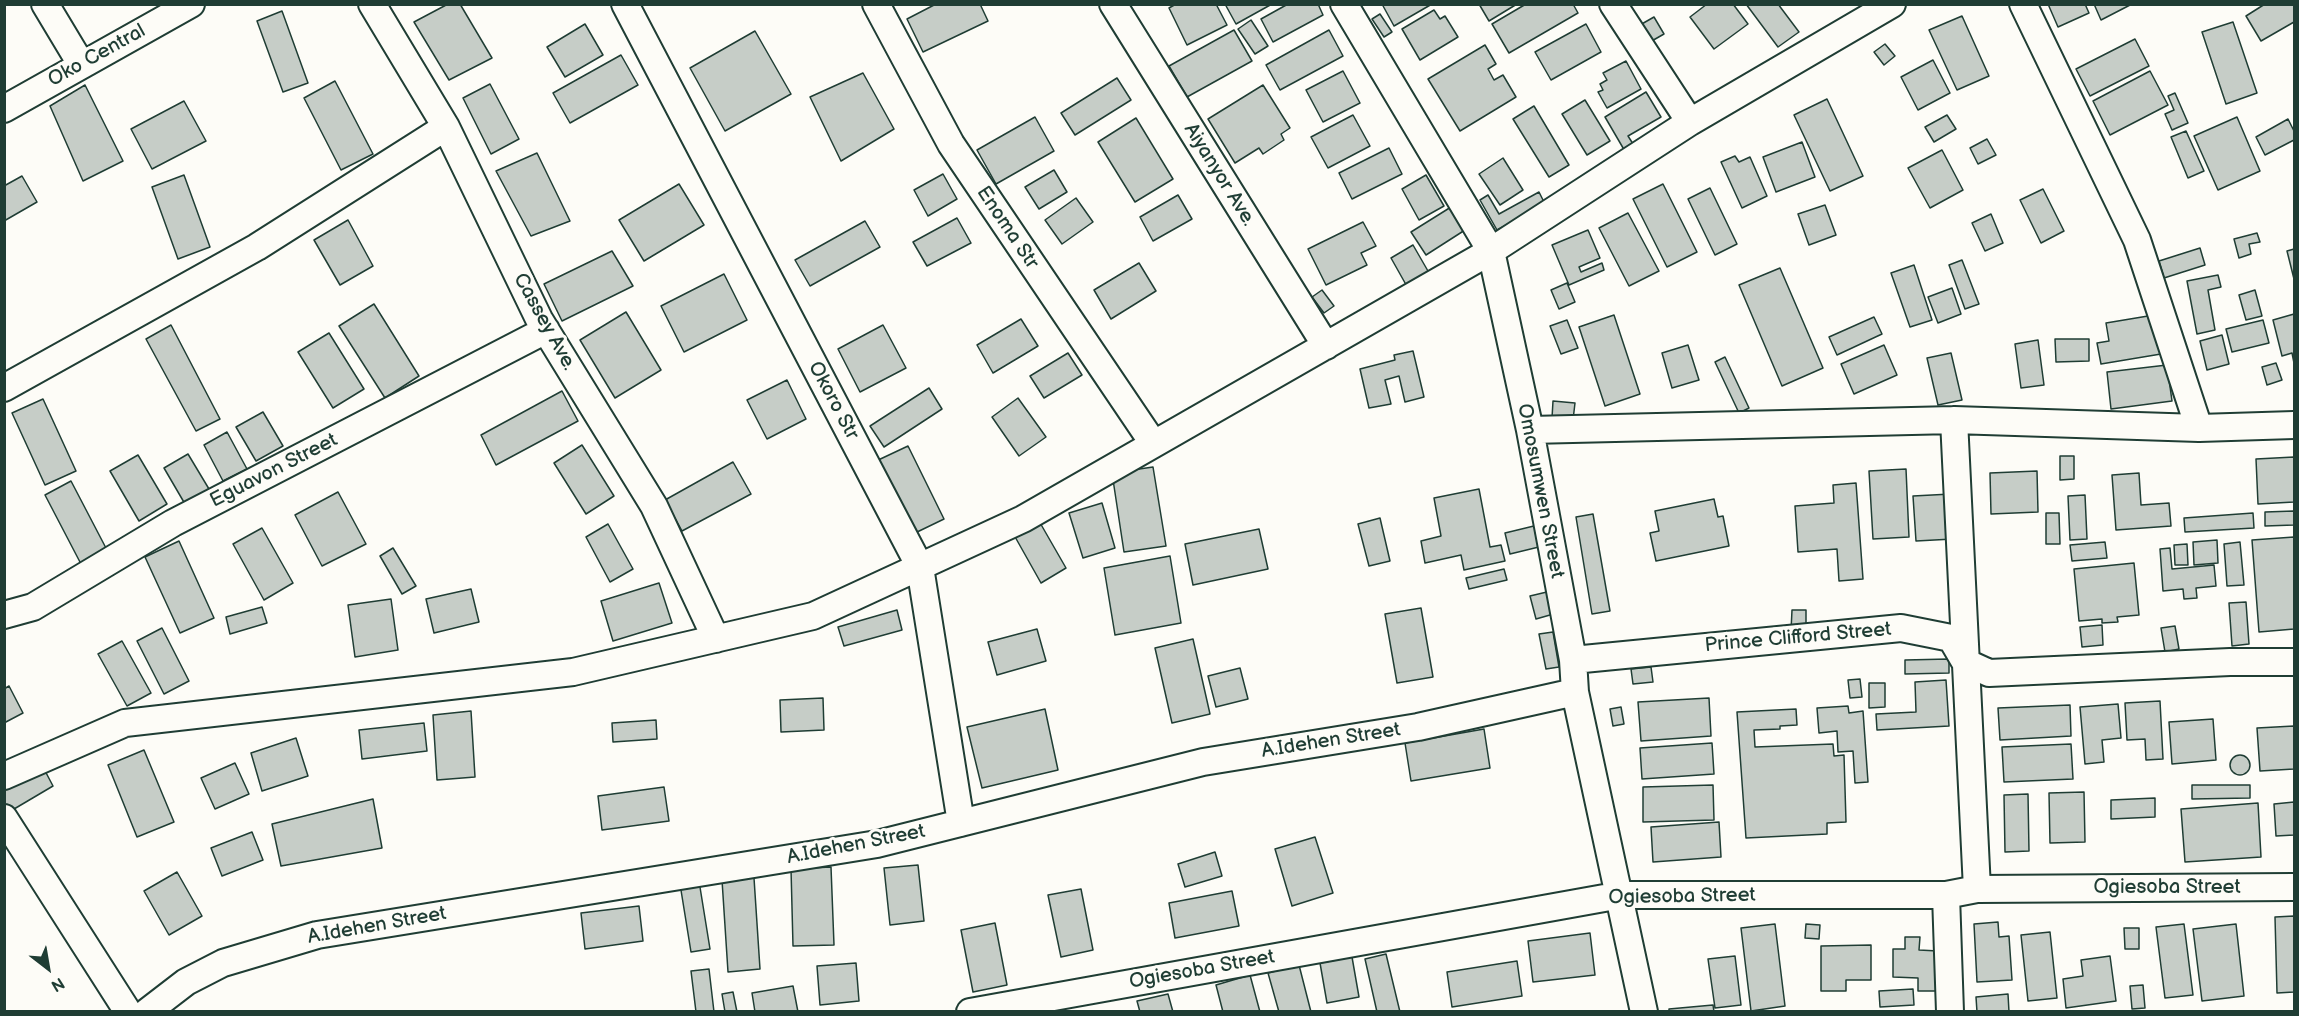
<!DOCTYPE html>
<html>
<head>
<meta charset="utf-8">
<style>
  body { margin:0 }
  #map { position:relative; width:2299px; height:1016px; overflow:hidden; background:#fdfcf7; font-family:"Balsamiq Sans",sans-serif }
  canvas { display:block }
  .frame { position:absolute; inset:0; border:6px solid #1f3d34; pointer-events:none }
  .north { position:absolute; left:18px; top:938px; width:60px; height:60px; -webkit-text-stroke:4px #fdfcf7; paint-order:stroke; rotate:149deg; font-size:16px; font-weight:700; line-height:24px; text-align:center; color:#1f3d34 }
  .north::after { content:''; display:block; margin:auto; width:21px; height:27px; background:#1f3d34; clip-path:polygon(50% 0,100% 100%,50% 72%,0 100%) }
</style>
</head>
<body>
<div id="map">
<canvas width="2299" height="1016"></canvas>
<div class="frame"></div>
<div class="north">N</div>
</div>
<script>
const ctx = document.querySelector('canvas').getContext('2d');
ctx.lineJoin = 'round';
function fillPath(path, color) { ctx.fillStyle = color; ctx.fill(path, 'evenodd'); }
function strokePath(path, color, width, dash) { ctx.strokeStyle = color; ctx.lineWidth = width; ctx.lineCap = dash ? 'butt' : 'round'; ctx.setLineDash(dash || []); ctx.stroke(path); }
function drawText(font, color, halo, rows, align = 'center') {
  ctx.font = font + ' "Balsamiq Sans",sans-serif'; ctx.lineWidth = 6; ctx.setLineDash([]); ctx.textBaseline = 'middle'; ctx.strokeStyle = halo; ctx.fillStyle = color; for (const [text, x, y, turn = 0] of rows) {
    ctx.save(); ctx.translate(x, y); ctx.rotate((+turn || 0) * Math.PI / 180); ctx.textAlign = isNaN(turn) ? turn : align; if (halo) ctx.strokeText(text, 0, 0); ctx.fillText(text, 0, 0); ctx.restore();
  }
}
const building = new Path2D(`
  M448,4H460L492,58L449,80L414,22Z
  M936,4H980L988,21L923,52L907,19Z
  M1176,4H1216L1227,25L1187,45L1169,8Z
  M1225,4H1272L1236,24Z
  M1288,4H1318L1323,15L1273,42L1261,19Z
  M1382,4H1432L1394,26Z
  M1479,4H1517L1489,21Z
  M1526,4H1573L1578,13L1509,53L1492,24Z
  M1707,4H1733L1748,24L1714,49L1690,17Z
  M1746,4H1778L1799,32L1778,47Z
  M2048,4H2085L2089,13L2058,27Z
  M2094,4H2132L2101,20Z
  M2265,4H2294V22L2261,41L2246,16Z
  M1434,10L1440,19L1445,16L1458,37L1420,60L1402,29Z
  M282,11L308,83L283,92L257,21Z
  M1380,14L1392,32L1384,37L1372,19Z
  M1962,16L1989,76L1957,90L1929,30Z
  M1654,17L1664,34L1650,42L1640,25Z
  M1251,20L1268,46L1255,54L1238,29Z
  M2233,22L2257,93L2226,104L2202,32Z
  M585,24L603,55L565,77L547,47Z
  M1586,24L1601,52L1551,80L1535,52Z
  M1234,30L1252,61L1187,97L1169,66Z
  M1329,30L1343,56L1280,90L1266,65Z
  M755,31L791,94L725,131L690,68Z
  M2135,39L2149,66L2090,96L2076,69Z
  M1885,44L1895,56L1884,65L1874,52Z
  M1485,45L1496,64L1488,69L1494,80L1503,75L1516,97L1460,131L1428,79Z
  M621,55L638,85L570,123L553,93Z
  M1933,60L1950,93L1918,110L1901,77Z
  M1626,61L1641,89L1607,108L1598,92L1603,90L1600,84L1607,80L1603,73Z
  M1343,71L1360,103L1323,122L1306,90Z
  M2150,71L2168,105L2110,135L2093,101Z
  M863,73L894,129L841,161L810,97Z
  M1117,78L1131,100L1075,135L1061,113Z
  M335,81L373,154L341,170L304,98Z
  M490,84L519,139L491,154L463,98Z
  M85,85L123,161L83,181L50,106Z
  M1263,85L1290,128L1281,134L1284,140L1263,154L1259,148L1235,163L1208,119Z
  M1646,92L1661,117L1628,136L1635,147L1626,153L1605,117Z
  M2175,93L2188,123L2172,130L2165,114L2174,110L2168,96Z
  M1827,99L1863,176L1830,191L1794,115Z
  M1585,100L1610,141L1587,155L1562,114Z
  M184,101L206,141L152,169L131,129Z
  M1534,106L1569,165L1549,177L1513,119Z
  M1353,115L1370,146L1328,168L1311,137Z
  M1947,115L1956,129L1934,142L1925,127Z
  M1035,117L1054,151L996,184L977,150Z
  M2237,117L2260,171L2218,190L2194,136Z
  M1136,118L1173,179L1135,202L1098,142Z
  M2288,119L2294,131V140L2265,155L2256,137Z
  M2186,131L2204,171L2188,178L2171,137Z
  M1987,139L1996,155L1978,164L1970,148Z
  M1802,142L1815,177L1776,192L1763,157Z
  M1389,148L1402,174L1352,199L1339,173Z
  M1942,150L1963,190L1930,208L1908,168Z
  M537,153L570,221L531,236L496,171Z
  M1735,156L1739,162L1750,157L1767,196L1742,208L1721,162Z
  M1503,158L1523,190L1500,205L1479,174Z
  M1054,170L1067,192L1039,209L1025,187Z
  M943,174L957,199L928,216L914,190Z
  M184,175L210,247L178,259L152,187Z
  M1426,175L1444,206L1419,220L1402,189Z
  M22,176L37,202L4,221V186Z
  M679,184L704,225L644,261L619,220Z
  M1663,184L1697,252L1667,267L1633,199Z
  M1710,188L1737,244L1715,255L1688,199Z
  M2043,189L2064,231L2041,243L2020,200Z
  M1539,192L1545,204L1497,230L1480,200L1488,195L1499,214Z
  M1178,195L1192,219L1153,241L1140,217Z
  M1076,198L1093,222L1062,244L1045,220Z
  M1825,205L1836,235L1809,245L1798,214Z
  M1451,207L1465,230L1426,255L1411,232Z
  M1628,213L1659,271L1629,286L1599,228Z
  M1991,214L2003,243L1985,251L1972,223Z
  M957,218L971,243L927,266L913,242Z
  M348,220L373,266L340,285L314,240Z
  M865,221L880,247L810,286L795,260Z
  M1363,222L1376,246L1361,253L1367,265L1326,285L1308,249Z
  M1588,230L1600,258L1579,267L1581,272L1602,263L1604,270L1569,285L1552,245Z
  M2257,233L2260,242L2249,244L2251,254L2239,258L2234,239Z
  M1413,245L1432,278L1409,290L1391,258Z
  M2200,248L2205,265L2164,278L2159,261Z
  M2294,249V279L2287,251Z
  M612,251L633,286L562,321L544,284Z
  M1962,260L1979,304L1965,309L1949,265Z
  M1139,263L1156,291L1111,319L1094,290Z
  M1914,265L1932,320L1910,327L1891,273Z
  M1780,268L1823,368L1782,386L1739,285Z
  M724,274L747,320L684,352L661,306Z
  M2218,275L2221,287L2208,290L2215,330L2197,334L2187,281Z
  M1567,283L1575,302L1559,309L1551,290Z
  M1952,288L1961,314L1938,323L1928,297Z
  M1322,290L1334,306L1324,313L1312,297Z
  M2255,290L2262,316L2246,320L2239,295Z
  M374,304L419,376L385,398L339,326Z
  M626,312L661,370L615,398L580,340Z
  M2294,314V363L2292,353L2282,356L2273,320Z
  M1614,315L1640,394L1605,406L1579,327Z
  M2154,315L2161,354L2101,364L2097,343L2109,341L2106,323Z
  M1874,317L1882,334L1837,355L1829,337Z
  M1021,319L1038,346L993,373L977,345Z
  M1567,320L1578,348L1561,354L1550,326Z
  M2263,320L2269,343L2232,352L2226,329Z
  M171,325L220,419L196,431L146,339Z
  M883,325L906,368L860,392L838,349Z
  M329,333L364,389L333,408L298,352Z
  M2222,335L2229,364L2207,370L2200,341Z
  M2055,339H2089V361L2056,362Z
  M2038,340L2044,385L2021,388L2015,344Z
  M1688,345L1699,380L1672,388L1662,353Z
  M1884,345L1897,375L1854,394L1841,364Z
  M1413,351L1424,397L1405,402L1399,376L1385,380L1391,404L1369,408L1360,369L1395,360L1394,355Z
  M1068,353L1082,375L1044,398L1030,376Z
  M1951,353L1962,400L1938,405L1927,358Z
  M1725,357L1749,408L1739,413L1715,362Z
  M2276,363L2282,380L2267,385L2262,367Z
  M2167,365L2172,401L2111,409L2107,372Z
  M787,380L806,419L767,439L747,400Z
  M929,388L942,409L884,447L870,426Z
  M562,391L578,421L496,465L481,435Z
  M1018,398L1046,437L1019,456L992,417Z
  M43,399L76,471L45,485L12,413Z
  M1553,401L1575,403L1573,420L1552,418Z
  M263,412L283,446L256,461L236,427Z
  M227,432L247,469L223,481L204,445Z
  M582,445L614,496L586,514L554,463Z
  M908,446L944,519L913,534L874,462Z
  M188,454L209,489L185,504L164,468Z
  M138,455L167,504L139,521L110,471Z
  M2060,456H2074V479L2060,480Z
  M2294,457V502L2258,504L2256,459Z
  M733,462L751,494L682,531L665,500Z
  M1153,467L1166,546L1124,552L1112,473Z
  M1906,469L1909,537L1873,539L1869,471Z
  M2037,471L2038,512L1991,514L1990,473Z
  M2139,473L2141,505L2169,503L2171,526L2116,530L2112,475Z
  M71,481L107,550L81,564L45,495Z
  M1856,483L1863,579L1839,581L1837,549L1798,552L1795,506L1834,503L1833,485Z
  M1479,489L1490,547L1501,545L1505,561L1464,570L1461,555L1425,563L1421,541L1441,536L1434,498Z
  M338,492L366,544L322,566L295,515Z
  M1951,494L1953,539L1916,541L1913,496Z
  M2085,495L2087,539L2070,540L2068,496Z
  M1714,499L1718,517L1723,516L1729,546L1656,561L1650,533L1659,531L1655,511Z
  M1102,503L1115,548L1083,558L1069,513Z
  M2294,511V525L2265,526V512Z
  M2046,513H2059L2060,544H2046Z
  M2253,513L2254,528L2185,532L2184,518Z
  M1593,514L1610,611L1592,614L1576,517Z
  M1380,518L1390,561L1369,566L1358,524Z
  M1039,521L1066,568L1041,583L1014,535Z
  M608,524L633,569L610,582L586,537Z
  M1538,525L1543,546L1510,554L1505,533Z
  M262,528L293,583L264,600L233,544Z
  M1259,529L1268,569L1193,585L1185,544Z
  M2294,537V629L2259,632L2252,540Z
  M2217,540L2218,563L2194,565L2193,542Z
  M179,541L214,618L180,633L145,557Z
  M2105,542L2107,558L2072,561L2070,545Z
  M2240,542L2244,585L2227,586L2224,544Z
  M2187,544L2188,565H2175L2174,545Z
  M393,548L416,586L402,594L380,556Z
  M2170,548L2172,569L2214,565L2216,586L2196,588L2197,598L2184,599L2183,589L2163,591L2160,549Z
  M1170,556L1181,623L1115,635L1104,568Z
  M2134,563L2139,615L2117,617L2118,622L2102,623V619L2079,621L2074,569Z
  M1504,569L1507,580L1469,589L1466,578Z
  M659,583L672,623L613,641L601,601Z
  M471,589L479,622L434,633L426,599Z
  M1551,591L1557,613L1536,619L1530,596Z
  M391,599L398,650L355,657L348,605Z
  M2246,602L2249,644L2232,646L2229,603Z
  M262,607L267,623L230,634L226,617Z
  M1421,608L1433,677L1397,683L1385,614Z
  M897,610L902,630L844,646L838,627Z
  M1792,610H1806V631H1791Z
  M2102,625L2103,645L2082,647L2080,627Z
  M2175,626L2179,649L2165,652L2161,628Z
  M162,628L189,681L164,694L137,641Z
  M1037,629L1046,661L997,675L988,642Z
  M1553,632L1559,667L1546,669L1539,634Z
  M1193,639L1210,714L1172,723L1155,648Z
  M122,641L151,693L127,706L98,654Z
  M1949,659V673L1905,674V660Z
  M1651,667L1653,682L1633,684L1631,669Z
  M1240,668L1248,699L1216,707L1208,676Z
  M1860,679L1862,697L1850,698L1848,680Z
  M1946,680L1949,726L1877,730L1876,714L1916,712L1915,682Z
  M1869,683H1885V707L1869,708Z
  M9,686L23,713L4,723V689Z
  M823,698L824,730L781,732L780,700Z
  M1709,698L1711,736L1641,741L1638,702Z
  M2160,701L2163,759L2146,760L2145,739L2127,740L2125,703Z
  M2118,704L2121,738L2102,740L2104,762L2085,764L2080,707Z
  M2070,705L2071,736L2000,740L1998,708Z
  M1848,706L1849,713L1863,711L1868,782L1855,783L1853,751L1838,752L1837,731L1819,733L1817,708Z
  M1621,707L1624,724L1613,726L1610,709Z
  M1045,709L1058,770L982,788L967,727Z
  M1796,709L1797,725L1780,726V729L1754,730L1755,747L1833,744L1834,756L1844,755L1846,822L1827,823V834L1746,838L1737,712Z
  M471,711L475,777L437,780L433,715Z
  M2213,719L2216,760L2172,764L2169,722Z
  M656,720L657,739L613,742L612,723Z
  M424,723L427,751L362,759L359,730Z
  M2294,726V769L2260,771L2257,728Z
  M1484,729L1490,768L1411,781L1405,743Z
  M296,738L308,776L262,791L251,753Z
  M1712,743L1714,774L1642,779L1640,748Z
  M2071,744L2073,779L2004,782L2002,747Z
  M144,750L174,822L137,837L108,765Z
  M2230 765a10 10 0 1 1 20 0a10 10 0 1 1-20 0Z
  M235,763L249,794L215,809L201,778Z
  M43,767L53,786L9,812L4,803V789Z
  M1713,785L1714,820L1643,822V787Z
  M2192,785H2250V798L2192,799Z
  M664,787L669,821L602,830L598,796Z
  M2084,792L2085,842L2050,843L2049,793Z
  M2028,794L2029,851L2005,852L2004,795Z
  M2155,798V817L2111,819V800Z
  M373,799L382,848L281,866L272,824Z
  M2294,802V835L2276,836L2274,804Z
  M2258,803L2261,857L2185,862L2181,809Z
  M1719,822L1721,857L1653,862L1651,827Z
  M252,832L263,860L222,876L211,848Z
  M1315,837L1333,893L1292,906L1275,849Z
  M1215,852L1222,876L1185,887L1178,864Z
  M918,865L924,921L890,925L884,868Z
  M831,867L834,945L793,946L791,869Z
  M177,872L202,916L169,935L144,891Z
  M754,878L760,969L728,972L722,880Z
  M699,881L710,949L691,952L680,884Z
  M1081,889L1093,950L1061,957L1048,895Z
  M1232,891L1239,926L1175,938L1169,903Z
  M639,906L643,941L585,949L581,913Z
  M2294,916V992L2277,993L2275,917Z
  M1998,922L1999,937L2009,936L2012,980L1977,982L1974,924Z
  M995,923L1007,985L973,992L961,930Z
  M1775,924L1785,1006L1751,1011L1741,928Z
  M1806,924L1820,925L1819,939L1805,938Z
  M2184,924L2193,995L2165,998L2156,927Z
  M2236,924L2244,996L2202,1001L2193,929Z
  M2124,928H2139V949H2125Z
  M2050,932L2057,998L2028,1001L2021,935Z
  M1590,933L1595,975L1533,982L1528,941Z
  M1905,937H1920L1919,950L1938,951L1937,991H1918V978L1893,977V949H1905Z
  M1871,945V980H1846V991H1821V946Z
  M1386,954L1400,1012H1377L1365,959Z
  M1735,956L1741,1005L1715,1008L1708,959Z
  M2110,956L2116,1001L2066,1008L2063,979L2083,976L2081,960Z
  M1352,957L1359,997L1327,1003L1320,963Z
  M1517,961L1522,996L1452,1007L1447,972Z
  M856,963L859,1001L820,1005L817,966Z
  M1299,965L1311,1012H1279L1268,973Z
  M709,969L714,1012H696L691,971Z
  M1250,975L1260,1012H1223L1216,985Z
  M2143,985L2145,1008L2132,1009L2130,986Z
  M793,986L798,1012H755L752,993Z
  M1913,989L1914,1005L1880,1007L1879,991Z
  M733,992L737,1012H725L722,994Z
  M1168,994L1173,1012H1140L1137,1001Z
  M2008,994L2009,1012H1977L1976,997Z
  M1713,1005L1714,1012H1669V1009Z`);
fillPath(building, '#c6cdc7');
strokePath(building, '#1f3d34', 1.5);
const minor = new Path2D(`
  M45,4L81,64
  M372,4L446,127L539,319L654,506L716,639
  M625,4L920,567L961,823
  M876,4L951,144L1153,443
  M1113,4L1326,346
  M1344,4L1491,251L1530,430L1573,660L1575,692L1644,1012
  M1613,4L1690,122
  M2023,4L2137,240L2199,428
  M4,109L191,4
  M4,388L257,247L446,127
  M1954,420L1977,889
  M1530,430L1954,420L2199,428L2294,425
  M4,615L33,607L173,523L546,330
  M1573,660L1901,628L1951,638L1965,662L1989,673L2230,662H2294
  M4,776L125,723L573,672L813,616L1023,519L1491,251L1690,122L1892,4
  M4,818L128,1012
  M1946,895L1950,1012
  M147,1012L186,982L223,963L317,935L877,844L1203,762L1418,727L1575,692
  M970,1012L1621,895H1946L1977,889L2294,887`);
strokePath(minor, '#1f3d34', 30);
strokePath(minor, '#fdfcf7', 26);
drawText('20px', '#1f3d34', '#fdfcf7', [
  ["Oko Central",97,56,-29],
  ["Aiyanyor Ave.",1219,175,58],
  ["Enoma Str",1007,228,56],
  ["Cassey Ave.",544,322,61],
  ["Okoro Str",833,401,62],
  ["Eguavon Street",274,471,-27],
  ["Omosumwen Street",1540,491,79],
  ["Prince Clifford Street",1798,638,-5],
  ["A.Idehen Street",1331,741,-9],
  ["A.Idehen Street",856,845,-11],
  ["Ogiesoba Street",2167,888],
  ["Ogiesoba Street",1682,897,-1],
  ["A.Idehen Street",377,926,-10],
  ["Ogiesoba Street",1202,970,-10]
]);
</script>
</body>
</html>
